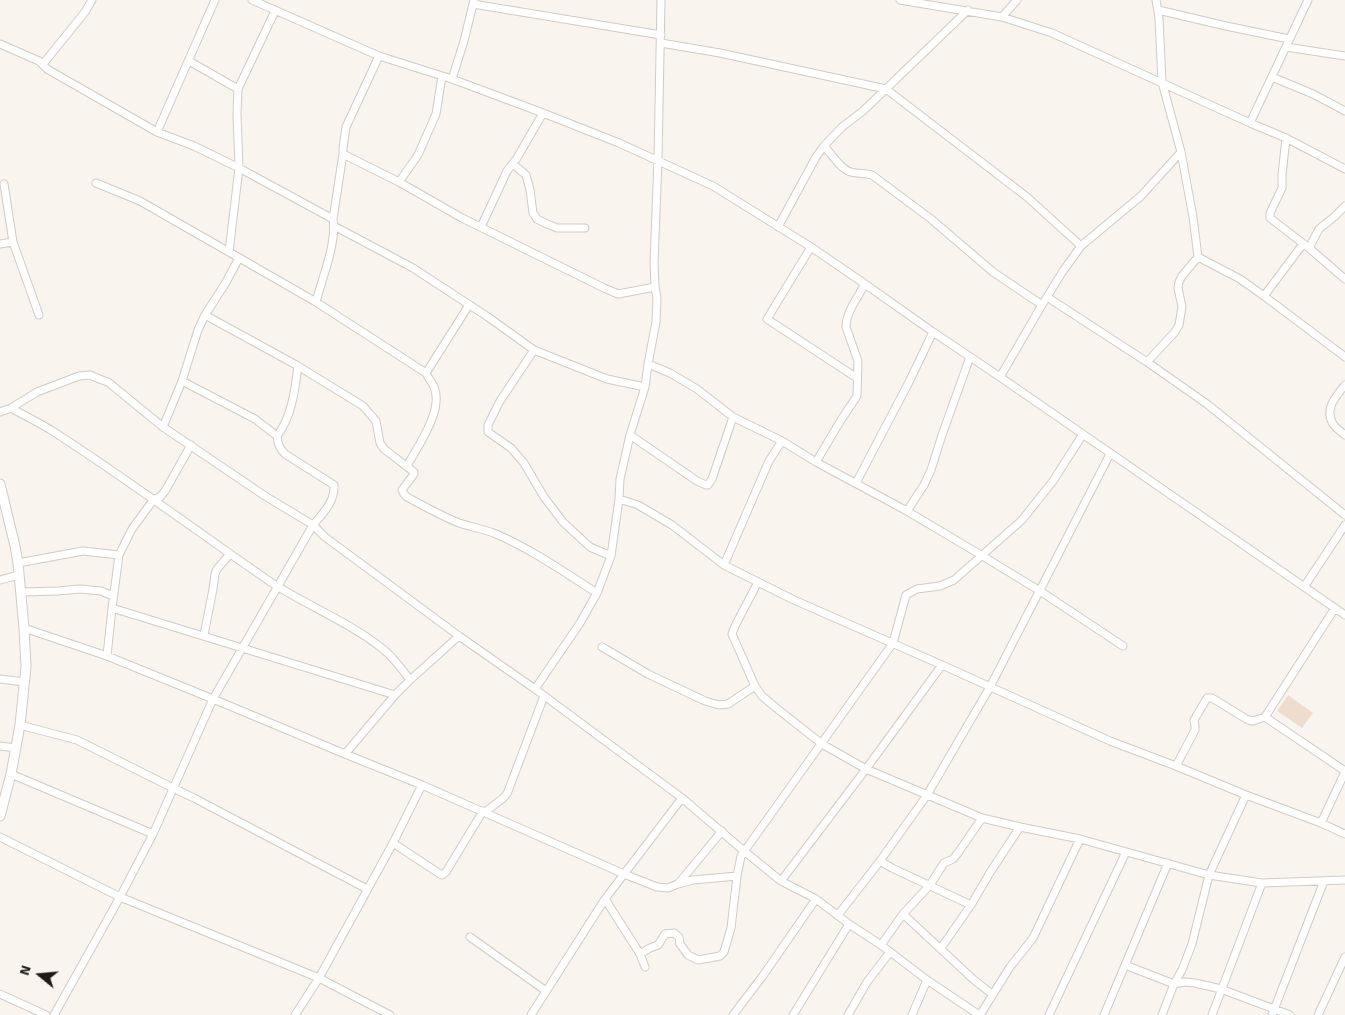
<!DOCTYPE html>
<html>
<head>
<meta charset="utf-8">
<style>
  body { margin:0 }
  #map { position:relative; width:1345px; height:1015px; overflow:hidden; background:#faf4ee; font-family:Signika,sans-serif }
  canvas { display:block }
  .north { position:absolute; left:15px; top:950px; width:50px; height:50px; -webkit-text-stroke:4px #faf4ee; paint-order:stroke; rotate:287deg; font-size:14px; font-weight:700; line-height:20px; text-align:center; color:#1d1a18 }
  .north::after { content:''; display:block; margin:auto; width:18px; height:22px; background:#1d1a18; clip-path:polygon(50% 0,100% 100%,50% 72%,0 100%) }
</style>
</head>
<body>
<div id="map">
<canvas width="1345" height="1015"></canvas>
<div class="north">N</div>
</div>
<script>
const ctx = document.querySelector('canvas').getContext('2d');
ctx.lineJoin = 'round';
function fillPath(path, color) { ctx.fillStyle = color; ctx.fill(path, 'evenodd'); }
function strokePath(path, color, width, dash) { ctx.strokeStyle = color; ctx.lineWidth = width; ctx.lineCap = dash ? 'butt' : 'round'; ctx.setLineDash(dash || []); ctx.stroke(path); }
fillPath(new Path2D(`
  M1288,695L1313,713L1302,728L1277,711Z`), '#eeddcd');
const minor = new Path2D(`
  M252,0L379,56L452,79L543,113L619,143L713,186L811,247L865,284L933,332L1000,377L1345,615
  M900,0L1002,17L1052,33L1250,123L1286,138L1345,169
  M473,4L661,35
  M1158,10L1226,26L1289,39
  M1002,17L1017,0
  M661,43L720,53L886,89L1027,197L1081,246
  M0,44L39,61L47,69L157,132L194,146L239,168L333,219
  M1286,47L1345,56
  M189,61L238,89L237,114L239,168L229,252
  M43,64L85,12L92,0
  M1272,77L1313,94L1345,111
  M452,79L464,41L474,0
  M238,89L275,11
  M1250,123L1308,0
  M157,132L215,0
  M1286,138L1282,175V188L1270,213V218L1309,248L1345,279
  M824,146C831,153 841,170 851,172C858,174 865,173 872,175L931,219L993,272L1042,305
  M343,154L399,182L462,218L604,288L618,294L655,287
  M513,164L526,175L530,190L533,213L537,219L547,224L557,228H585
  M399,182L418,155L436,114L442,76
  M96,183L140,201L229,252L316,302L426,373C428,378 432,382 434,387C444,410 418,446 407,466
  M4,184L13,242L39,315
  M334,226L413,268L488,317L534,350L607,379L645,387
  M481,227L507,171L517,158L543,113
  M778,227L816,157L824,146L842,127L863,111L968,10
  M0,244L13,242
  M811,247L767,319L857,378
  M1309,248L1319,229L1334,217L1345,206
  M1198,257L1240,279L1264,296L1345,357
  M1264,296L1303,244
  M1047,297L1147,362L1207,404L1345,515
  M316,302C322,278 337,243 333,219L343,154V148L346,127L379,56
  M205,315L298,366L363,406L376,421L380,443L384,449L414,472V474L402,490L404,494L407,497C424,506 441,516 459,523C471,527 484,529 496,534C531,549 564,572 597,593
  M534,350L500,401L488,425V432L511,448L524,463L544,497L563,522L590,547L611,556
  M1147,362L1175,332L1179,325L1182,307L1178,288L1179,282L1182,276L1198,257L1193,217L1181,152L1162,82L1159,18L1156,0
  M648,364L670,373L697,389L733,417L782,441L816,462L907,511L981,555L1040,591L1123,646
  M426,373L469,305
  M1000,377L1042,305L1063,271L1081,246L1141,196L1181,152
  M182,381L255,419L277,436C292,417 295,389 298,366
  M1345,385C1336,396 1324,409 1333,424C1336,428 1341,432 1345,435
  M11,408C25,416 40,423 54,432C129,480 199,533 272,583C308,606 349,622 383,649C394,658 402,669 410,680
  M0,412L11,408L37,392L79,376L90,375L102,380L108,382L163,427L265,496L313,525L325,537L459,636L535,689L682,798L744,851L781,881L816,899L849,924L881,945L927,980L979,1015
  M163,427L182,381L198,330L205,315L225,284L239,258
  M630,435L697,481L706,485H708L712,479L733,417
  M816,462L841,420L857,396L858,361L846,327C846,312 858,297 865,284
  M856,483L909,382L933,332
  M619,499L638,505L672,525L724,565L794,600L942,665L1110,741L1176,766L1246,795L1321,823L1345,834
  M907,511L924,485L931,470L942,435L970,357
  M18,563L83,551L119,555
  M724,565L769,461L782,441
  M0,580L19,575
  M758,582L735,626L732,634L755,686L762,696L775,707L822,744L866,769L982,818L1020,827L1080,839L1209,875L1262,883L1345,880
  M1304,587L1345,525
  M22,592L58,591L80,589L101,591L113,596
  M112,608L395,695
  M24,628L107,656L213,699L345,754L422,785L624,874L657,887L668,888L678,884L693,880L737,876L741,856L893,643L906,595L917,589L940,586L954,580L1022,520L1053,481L1083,434
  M204,635L213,589L215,574L217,569L230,554
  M602,647L648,674L705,701L719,705L728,704L755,686
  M107,656L112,608L119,555L132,529L154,499L160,497L165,491L191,445
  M0,679L24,682
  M535,689L580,623L597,593L611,556L619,499L620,479L630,435L645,387L648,364L656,322L657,298L655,287L654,263L658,160L661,0
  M1265,717L1345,771
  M20,725L77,740L173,788L194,798L367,889
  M0,746L16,748
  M345,754L395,695L410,680L459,636
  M1176,766L1195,730V727L1194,720L1207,698H1212L1248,720L1253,721L1265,717L1335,608
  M11,774L153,834
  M485,812L502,799L507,794L544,696
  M1321,823L1345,772
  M0,837L120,897L319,978L390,1015
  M393,843L440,874L442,875L446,872L483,811
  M880,861L892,868L971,905
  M781,881L866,769L942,665
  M678,884L722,831
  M605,899L640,954L645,967
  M903,914L974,980L992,994
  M838,915L880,861L927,795L990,687L1110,454
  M470,937L546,991
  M881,945L903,914L930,885L944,863L953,859L958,853L982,818
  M941,948L971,905L991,871L1020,827
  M640,954L650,948L658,945L665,934L674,933L679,937L680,944L688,955L698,960L720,956L724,952L731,928L737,876
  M1125,965L1174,984L1185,982L1195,983L1221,989L1290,1015
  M0,994L46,1015
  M54,1015L120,897L153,834L213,699L313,525C323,513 335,502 334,485L285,454C279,448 278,444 277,436
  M295,1015L319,978L393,843L422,785
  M531,1015L605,899L682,798
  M733,1015L762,977L816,899
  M793,1015L849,924
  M848,1015L867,982L890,952
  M912,1015L927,980
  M980,1015L1010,967L1033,938L1080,839
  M1049,1015L1126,852
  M1104,1015L1168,863
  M1162,1015L1174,984L1182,970L1192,944L1209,875L1246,795
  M1212,1015L1262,883
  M1272,1015L1324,881
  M1318,1015L1345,957`);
const major = new Path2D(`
  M0,484L15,546L18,563L24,628L26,667L20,725L11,774L0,816`);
strokePath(minor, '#d1cbc5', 9);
strokePath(major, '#d1cbc5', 11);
strokePath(minor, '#fff', 7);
strokePath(major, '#fff', 9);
</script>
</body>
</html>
